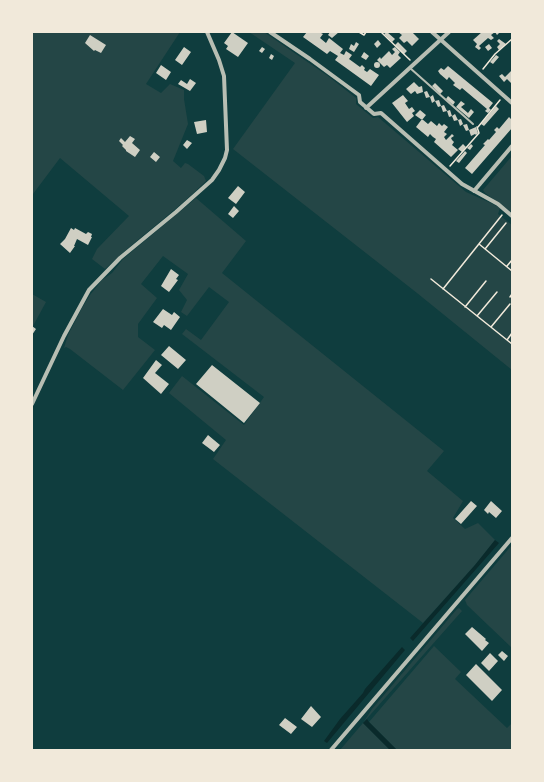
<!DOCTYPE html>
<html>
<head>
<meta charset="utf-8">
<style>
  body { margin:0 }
  #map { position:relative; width:544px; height:782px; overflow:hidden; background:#0f3d3e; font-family:Lato,sans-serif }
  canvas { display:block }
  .frame { position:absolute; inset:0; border:33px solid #f1e9da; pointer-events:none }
</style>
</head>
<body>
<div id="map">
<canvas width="544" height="782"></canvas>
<div class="frame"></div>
</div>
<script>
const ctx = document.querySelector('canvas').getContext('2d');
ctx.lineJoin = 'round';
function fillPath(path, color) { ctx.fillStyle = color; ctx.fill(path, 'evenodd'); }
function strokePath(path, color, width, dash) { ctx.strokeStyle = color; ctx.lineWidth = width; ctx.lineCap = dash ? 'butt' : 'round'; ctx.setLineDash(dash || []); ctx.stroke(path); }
fillPath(new Path2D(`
  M32,32H180L146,84L161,93L170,84L184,90V99L188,124L173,161L181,168L185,163L188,164L204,176L206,181C174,213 137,238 105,269L92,259L97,249L129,216L60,158L33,194H32Z
  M249,32H264L328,76L356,98V104L373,118L378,117L466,192L493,204L500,208L498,214L512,225V370L417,293L233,149L295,63Z
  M512,156V211L511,212L485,193L483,190Z
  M196,198L246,241L222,273L444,451L427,471L463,501L453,518L465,529L478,523L495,540L475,565L423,623L213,459L226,440L169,393L182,376L244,425L264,397L182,334L186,329L201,340L229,302L209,287L187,316L181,312L187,300L179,290L188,274L163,256L141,284L157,298L138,324V337L155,350L123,390L70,349L66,347L64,348L68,335L82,308L90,295L102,280L112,273L123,259Z
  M32,294L46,302L33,326L32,325Z
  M512,545V648L467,605L465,600Z
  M459,608L462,611L363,723L390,750H340L363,723L372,709L457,609Z
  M434,646L461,672L455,679L507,728L512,723V750H397L369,722Z`), '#244646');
fillPath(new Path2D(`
  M495,540L499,543L413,641L410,638L475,565Z
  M402,647L405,650L327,743L324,741L340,719L363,693L365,689Z
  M367,719L369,722L397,750H390L363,723Z`), '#0a2a2b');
fillPath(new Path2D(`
  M232,32L248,43L238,57L226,49L228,46L224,43Z
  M307,32H319L323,34L320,38L326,43L329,38L343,49L340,53L344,55L346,51L352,55L349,59L360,67L362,65L365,68L364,70L367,72L370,69L379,75L371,86L335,60L338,56L330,51L327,54L303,37Z
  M330,32H339L332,38L328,35Z
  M387,32L395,39L392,42L384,34Z
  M398,32H412L419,39L412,46L407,41L404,43L399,38L402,35Z
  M482,32H500L497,35L495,32L491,35L494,38L491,40L488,38L479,46L481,48L479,50L475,47L477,44L473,40Z
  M90,35L106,45L101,53L95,50L94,51L85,43Z
  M499,39L506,44L499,50L497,47L500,44L497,41Z
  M378,40L381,44L377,48L374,44Z
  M356,42L359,44L354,52L349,49L351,44L354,46Z
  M398,42L407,51L404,54L395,45Z
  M489,44L492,48L488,51L485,47Z
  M184,47L191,52L182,65L175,60Z
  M262,47L265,49L262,53L259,51Z
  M395,47L400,52L398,55L401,58L390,68L387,65L384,67L377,60L380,57L381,59L389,51L392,55L395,52L392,49Z
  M364,52L369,56L366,60L361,57Z
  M271,54L274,56L272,60L269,58Z
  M496,55L499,57L493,64L490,62Z
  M374 65a3 3 0 1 1 6 0a3 3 0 1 1-6 0Z
  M161,65L171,72L166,80L156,73Z
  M448,66L493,103L489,108L491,110L488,113L485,111L487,109L462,88L460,90L453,85L455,83L449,77L447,80L440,74L438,71L441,68L444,70Z
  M512,70V82L511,83L507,79L504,82L499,76L502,74L505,77Z
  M190,79L196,83L190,91L178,84L181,80L187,84Z
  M414,82L419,87L422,86L423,92L417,94L415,91L411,94L406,89Z
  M435,83L443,91L440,94L432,86Z
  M427,91L430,97L426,98L424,92Z
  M403,95L408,101L405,103L409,109L412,107L415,111L412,113L414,116L407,122L392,103Z
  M433,95L435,101L432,103L430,97Z
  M448,96L455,102L453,105L446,99Z
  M439,100L441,106L438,107L435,101Z
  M461,101L465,104L461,107L468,113L471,109L474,112L469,118L456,107Z
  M444,105L447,111L450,110L452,116L449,117L447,111L443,112L441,106Z
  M496,106L499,109L484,126L481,124Z
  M420,110L426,115L422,120L415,115Z
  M455,114L458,120L454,121L452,116Z
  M509,117L512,120V128L472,174L465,168L485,145L483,144L488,139L489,140L496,132L494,130L497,127L499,129Z
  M422,119L428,124L431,121L437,126L439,123L442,126L444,124L448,127L444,132L447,134L444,137L446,140L452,134L454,136L451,138L452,140L454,142L452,145L458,150L451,157L434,142L436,139L433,137L430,134L428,137L416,127Z
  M461,119L463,124L460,126L458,120Z
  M206,120L207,132L197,134L194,122Z
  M467,124L469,130L466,131L463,125Z
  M476,127L478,133L476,135L475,134L471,136L469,130Z
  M130,136L135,139L132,143L140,150L135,157L126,151V150L122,146L123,145L119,141L121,138L125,142Z
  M187,140L192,143L187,149L183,145Z
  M463,144L466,147L462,152L458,149Z
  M471,144L473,146L470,150L467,148Z
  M465,151L467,153L459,163L456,161Z
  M154,152L160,157L156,162L150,157Z
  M238,186L245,192L236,204L228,198Z
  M234,206L239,211L233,218L228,214Z
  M71,228L74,230L75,228L86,234L88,232L92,234L91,237H92L88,245L77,239L74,246H75L70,253L60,244L65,239Z
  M171,269L179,275L176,279L178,280L169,292L161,286Z
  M163,309L172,315L174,312L180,317L171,330L164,325L162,328L153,322Z
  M32,326L36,329L32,335Z
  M169,346L186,360L178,369L161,355Z
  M156,360L162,365L155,373L169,384L161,394L143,378Z
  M212,365L260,403L244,423L196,384Z
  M208,435L220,445L214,452L202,443Z
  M471,501L477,506L461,524L455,519Z
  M491,501L502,511L496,518L489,512L488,514L484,510Z
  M472,627L486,639L485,640L489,643L482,651L465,634Z
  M502,651L508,656L504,661L498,655Z
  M490,653L498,661L489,671L481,663Z
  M476,664L502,690L492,701L466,675Z
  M311,706L321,717L312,727L301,719Z
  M285,718L297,727L291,734L279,725Z`), '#cfcfc3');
strokePath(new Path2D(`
  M359,32L364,35L366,32
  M381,32L410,60
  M483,69L495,54L512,39
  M478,127L500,100
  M450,166L479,133L477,127
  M479,244L512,271
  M485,249L506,223
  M507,266L512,260
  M431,279L512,344
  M443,289L502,215
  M510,297L512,294
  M465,307L486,281
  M477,316L497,292
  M491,327L510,304
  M507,340L512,333`), '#f1e9da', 1.5);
strokePath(new Path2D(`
  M410,68L473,124`), '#b8beb3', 2);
strokePath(new Path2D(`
  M270,32L310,59L359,95L360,102L374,114L381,113L462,184L498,204L512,216
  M432,32L512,103
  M366,108L449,32
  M474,191L512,146
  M32,404L64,336L89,290L120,258L176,212L212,180L219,170L225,158L227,150L224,76L219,60L207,32
  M331,750L512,538`), '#b8beb3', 4);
</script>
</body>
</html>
